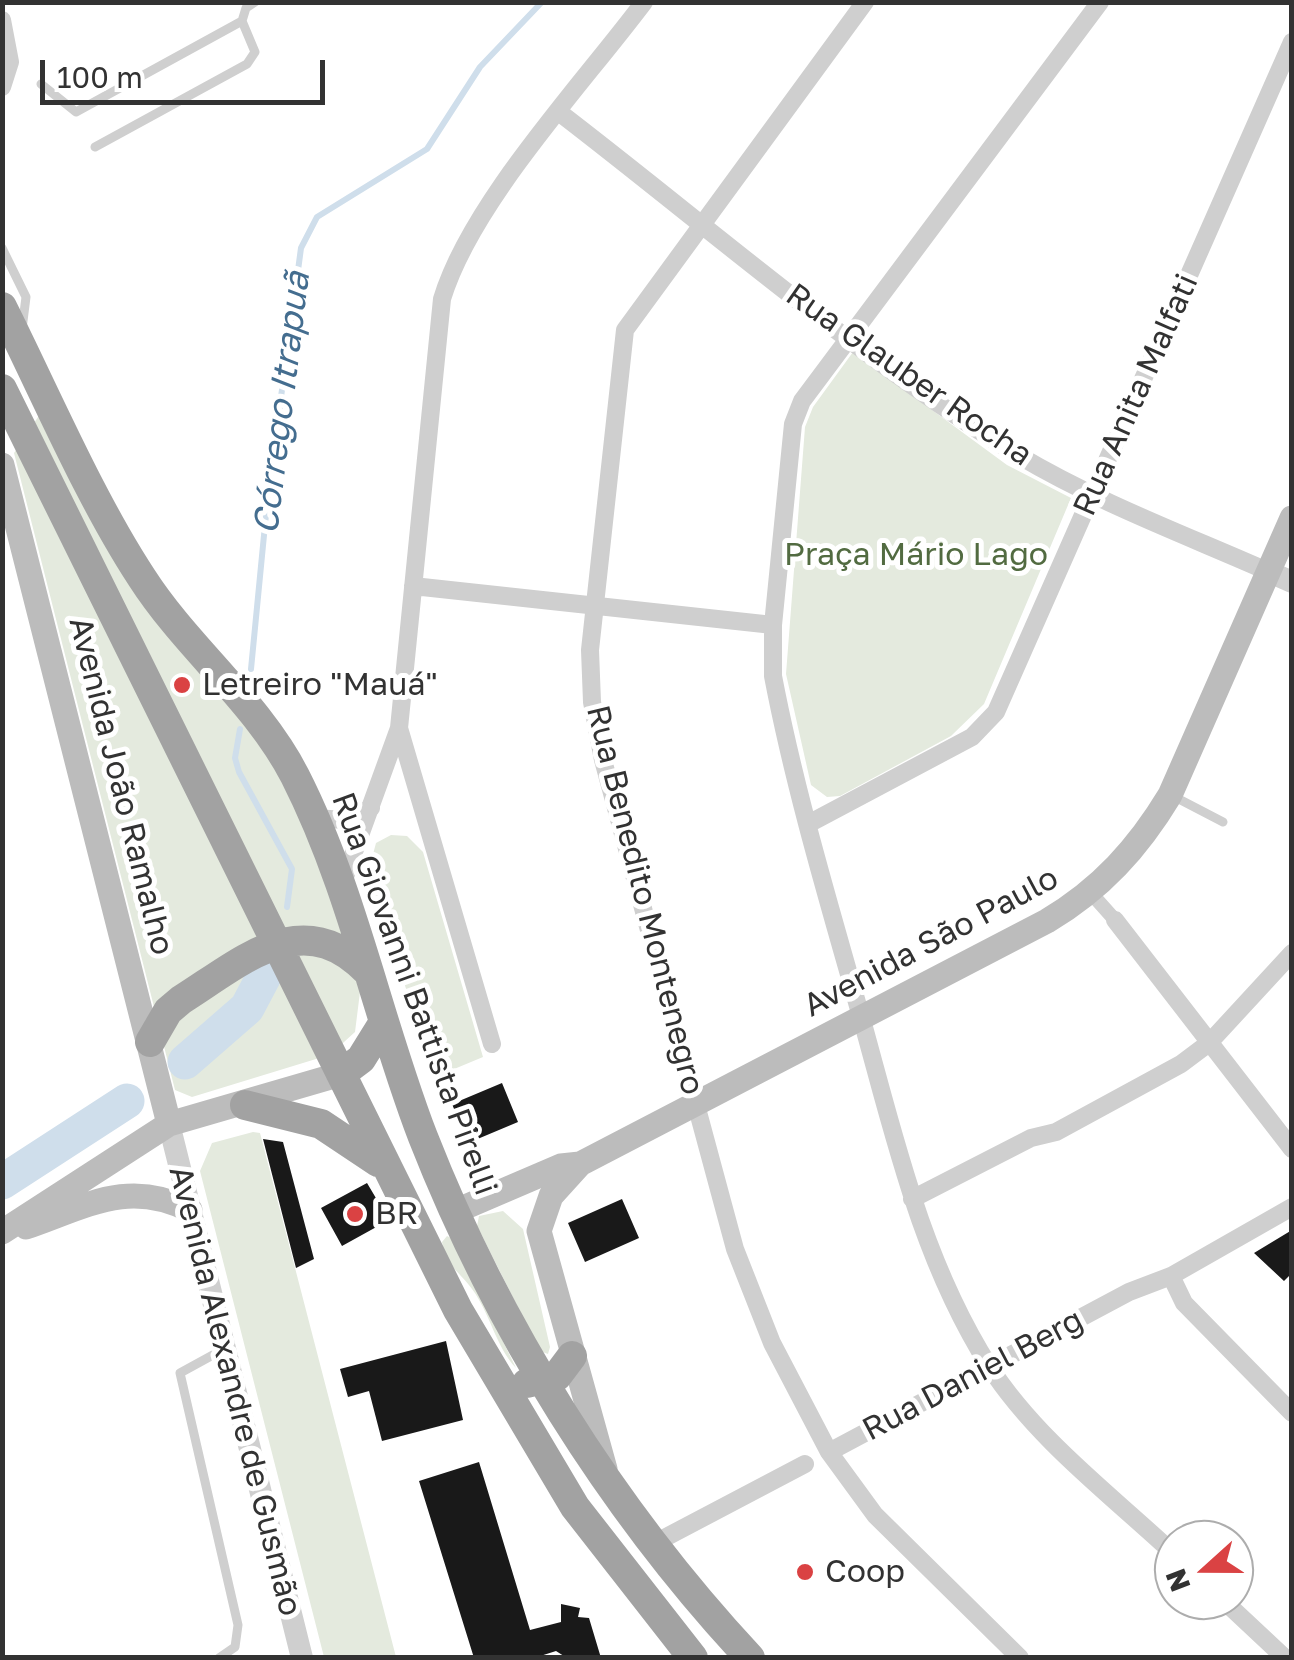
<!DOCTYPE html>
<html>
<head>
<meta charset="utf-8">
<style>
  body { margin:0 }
  #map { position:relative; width:1294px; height:1660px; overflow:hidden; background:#fff; font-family:"Golos Text",sans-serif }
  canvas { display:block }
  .frame { position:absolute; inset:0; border:5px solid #323232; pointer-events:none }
  .north { position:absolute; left:1154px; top:1520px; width:100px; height:100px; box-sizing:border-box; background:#fff; border:2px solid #adadad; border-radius:50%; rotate:249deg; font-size:28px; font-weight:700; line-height:40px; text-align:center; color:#323232 }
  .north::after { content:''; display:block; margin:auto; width:35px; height:45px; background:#da4243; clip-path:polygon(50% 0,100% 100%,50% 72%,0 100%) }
  .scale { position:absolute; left:40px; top:60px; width:285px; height:45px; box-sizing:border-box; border:5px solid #323232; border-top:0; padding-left:12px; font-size:30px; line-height:35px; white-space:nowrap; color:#323232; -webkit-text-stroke:8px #fff; paint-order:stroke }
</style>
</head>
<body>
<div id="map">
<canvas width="1294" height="1660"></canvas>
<div class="frame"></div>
<div class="north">N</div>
<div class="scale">100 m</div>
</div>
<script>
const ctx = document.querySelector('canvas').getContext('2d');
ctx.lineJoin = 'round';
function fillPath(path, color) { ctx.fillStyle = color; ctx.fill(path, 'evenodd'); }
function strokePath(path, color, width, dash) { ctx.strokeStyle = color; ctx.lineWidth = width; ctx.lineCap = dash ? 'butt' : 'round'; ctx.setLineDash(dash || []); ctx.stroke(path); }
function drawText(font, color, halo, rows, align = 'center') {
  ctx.font = font + ' "Golos Text",sans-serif'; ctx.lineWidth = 10; ctx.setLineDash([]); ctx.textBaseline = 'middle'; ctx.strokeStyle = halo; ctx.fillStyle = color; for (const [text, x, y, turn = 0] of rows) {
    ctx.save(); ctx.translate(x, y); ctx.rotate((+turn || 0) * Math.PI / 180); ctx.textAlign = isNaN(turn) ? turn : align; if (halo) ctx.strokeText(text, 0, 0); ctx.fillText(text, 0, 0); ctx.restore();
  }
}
fillPath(new Path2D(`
  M853,352L1007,465L1071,498L984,704L951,736L840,796L827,797L811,785L786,674L805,427L813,407Z
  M40,414L285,778L362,976L355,1032L333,1052L316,1059L192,1097L175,1090L14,453Z
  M391,835L407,836L423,852L483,1057L435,1077L368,873L376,843Z
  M253,1132L260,1133L396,1657H324L200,1171L212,1143Z
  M503,1211L523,1229L550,1347L548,1354L540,1351L477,1226L479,1216Z
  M447,1236L453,1239L516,1368C496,1347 490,1313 472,1289C459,1271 446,1266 442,1242Z`), '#e4eade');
strokePath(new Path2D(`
  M251,669L268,494L301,248L317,217L427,149L480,67L542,2
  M240,729L235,758L239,772L292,869L287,907`), '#cfdeeb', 6);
strokePath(new Path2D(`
  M185,1062L247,1008L265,974
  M2,1182L127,1101`), '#cfdeeb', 35);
fillPath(new Path2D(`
  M502,1083L518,1122L468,1143L452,1104Z
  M263,1139L283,1142L314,1259L296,1268Z
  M367,1183L389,1220L342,1246L321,1208Z
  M622,1199L639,1238L585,1262L568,1223Z
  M1292,1230V1273L1284,1281L1254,1253Z
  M446,1341L463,1420L382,1441L369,1391L348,1397L340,1369Z
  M479,1462L530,1630L561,1622V1604L580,1608L578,1617L589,1618L601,1658H567L556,1651L534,1658H474L419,1481Z`), '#191919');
strokePath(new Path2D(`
  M41,84L76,112L242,21L246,8L255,2
  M95,147L247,64L255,52L242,21
  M2,248L26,297L22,329
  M1173,796L1223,822
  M219,1658L235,1647L238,1625L180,1373L222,1350`), '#cfcfcf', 9);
strokePath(new Path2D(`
  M1090,892L1115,920`), '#cfcfcf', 14);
strokePath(new Path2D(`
  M865,2L625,330L590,650L592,702L603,760L735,1249L772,1343L829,1452L875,1515L1020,1658
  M1100,2L802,401L793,424L773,625V676C795,791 830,907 862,1020C895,1139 922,1260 989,1366C1036,1439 1111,1495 1174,1554
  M2,20L10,62L2,87
  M560,113C710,228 856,357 1018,455C1097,502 1183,534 1267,571
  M413,586L773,625
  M399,728L492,1044
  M315,818L344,820L371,808
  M810,823L972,737L996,712L1292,42
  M342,885L399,728L442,299C471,203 581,86 644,2
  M1115,920L1292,1149
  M912,1199L1031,1138L1056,1132L1181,1064L1209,1043L1292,953
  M1171,1276L1184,1303L1292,1413
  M829,1452L1129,1292L1171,1276L1292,1207
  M653,1544L805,1464
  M1223,1600L1285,1658`), '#cfcfcf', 18);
strokePath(new Path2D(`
  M1267,571L1292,582
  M169,1124L302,1658`), '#cfcfcf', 22);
strokePath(new Path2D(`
  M2,465L169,1124
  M456,1211L561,1166L580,1164
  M26,1227C87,1206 128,1179 190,1210
  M2,1232L169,1124L341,1074
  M605,1469L539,1231L551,1196L580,1164L1047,921C1101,889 1138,848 1170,795L1292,518`), '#bcbcbc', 25);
strokePath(new Path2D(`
  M2,307C45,393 90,499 142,578C187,648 257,702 295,776C353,890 377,1018 423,1137C497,1326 611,1509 750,1658
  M2,389L458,1310L575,1507L693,1658
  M150,1042L168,1011L181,1000C243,961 303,904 368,972
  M341,1074L361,1059L384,1022
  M245,1105L321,1124L378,1162
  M527,1383L557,1376L572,1356`), '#a2a2a2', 30);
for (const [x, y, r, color] of [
  [182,685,10,"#da4243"],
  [355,1214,10,"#da4243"],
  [805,1572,10,"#da4243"]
]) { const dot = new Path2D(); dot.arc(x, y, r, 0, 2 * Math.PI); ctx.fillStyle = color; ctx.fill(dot); strokePath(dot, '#fff', 4); }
drawText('32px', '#323232', '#fff', [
  ["Rua Glauber Rocha",909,375,35],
  ["Rua Anita Malfati",1136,395,-66],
  ["Avenida João Ramalho",121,786,76],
  ["Rua Benedito Montenegro",645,900,76],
  ["Avenida São Paulo",931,942,-28],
  ["Rua Giovanni Battista Pirelli",414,994,70],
  ["Rua Daniel Berg",973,1375,-28],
  ["Avenida Alexandre de Gusmão",235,1391,76]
]);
drawText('32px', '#526b41', '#fff', [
  ["Praça Mário Lago",916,555]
]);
drawText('32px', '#323232', '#fff', [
  ["Letreiro \"Mauá\"",202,685],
  ["BR",375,1214],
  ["Coop",825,1572]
], 'left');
drawText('italic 35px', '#446d8f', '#fff', [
  ["Córrego Itrapuã",282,403,-83]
]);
</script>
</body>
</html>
